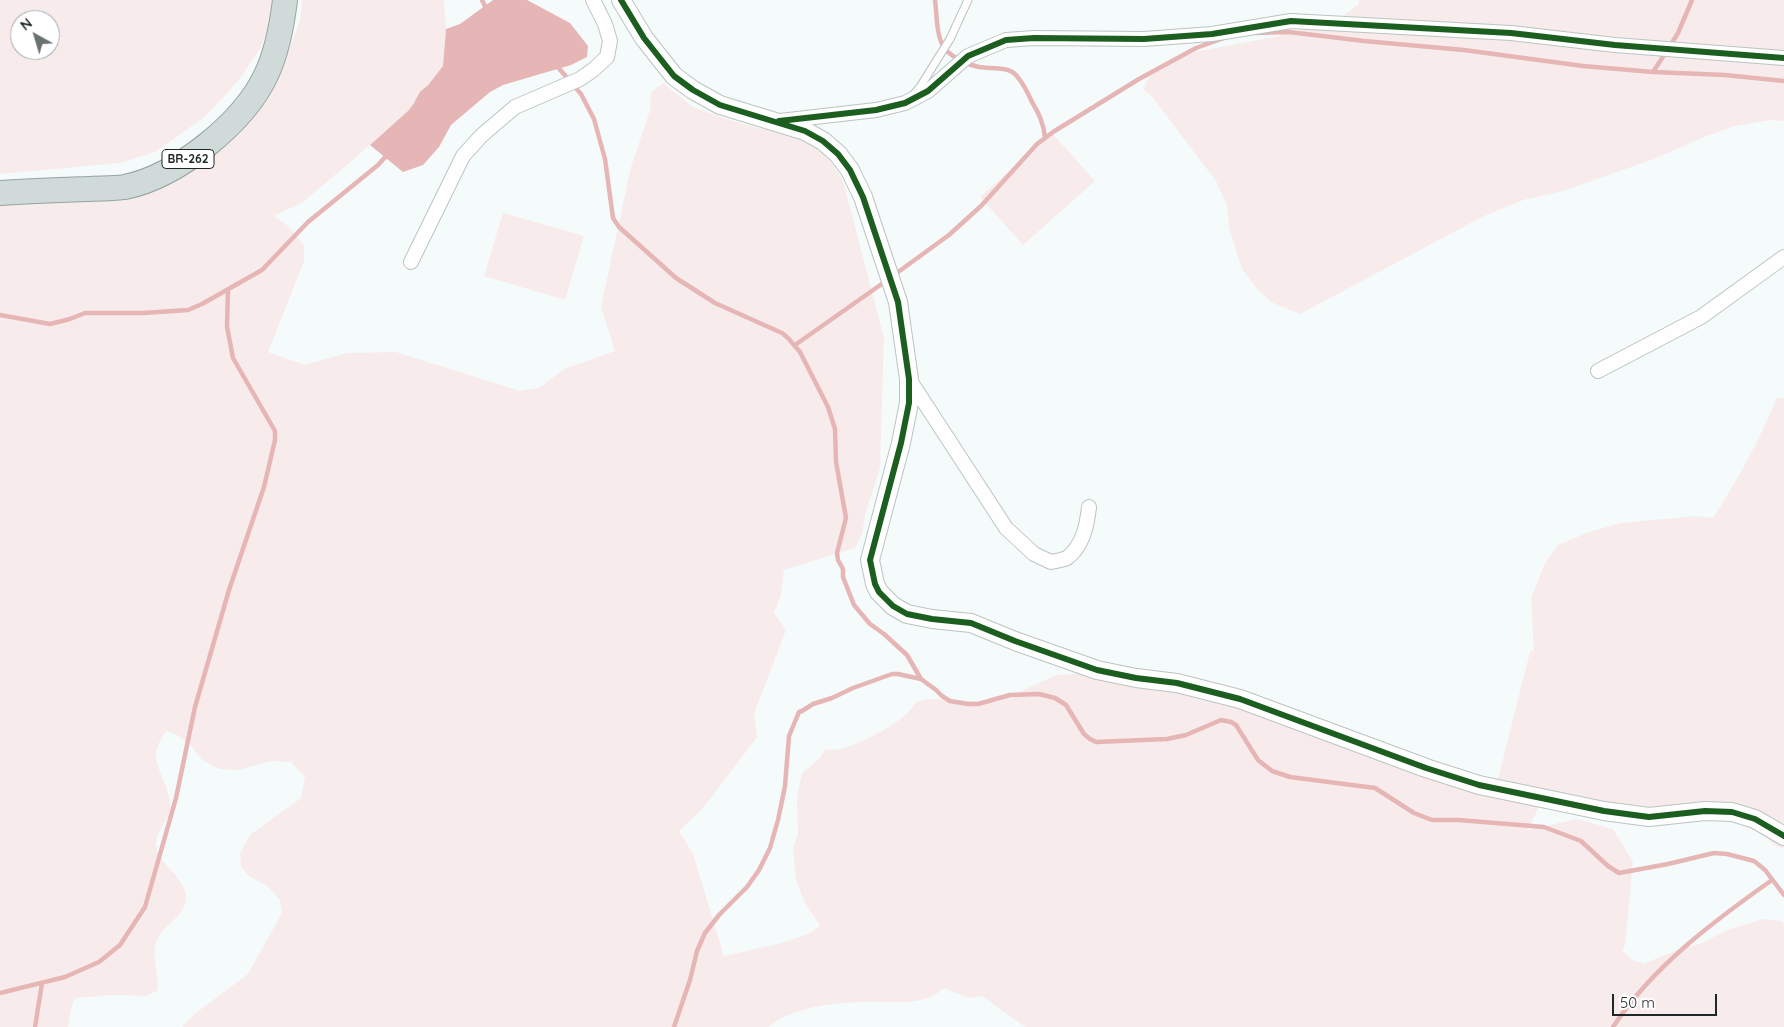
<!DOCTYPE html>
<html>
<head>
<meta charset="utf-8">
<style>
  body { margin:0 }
  #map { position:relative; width:1784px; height:1027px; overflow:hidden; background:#f5fbfa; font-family:Quicksand,sans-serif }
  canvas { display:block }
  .north { position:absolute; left:10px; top:10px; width:50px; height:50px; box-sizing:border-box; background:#fff; border:1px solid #a5a9a9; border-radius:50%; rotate:321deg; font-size:14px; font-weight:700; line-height:20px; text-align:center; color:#1e2927 }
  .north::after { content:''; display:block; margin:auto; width:18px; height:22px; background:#697271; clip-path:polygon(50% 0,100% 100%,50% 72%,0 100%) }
  .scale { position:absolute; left:1612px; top:994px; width:105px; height:22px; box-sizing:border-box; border:2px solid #1e2927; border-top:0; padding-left:6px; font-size:15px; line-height:18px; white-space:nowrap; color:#1e2927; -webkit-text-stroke:4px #fff; paint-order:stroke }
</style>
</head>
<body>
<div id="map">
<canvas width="1784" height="1027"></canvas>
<div class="north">N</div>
<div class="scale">50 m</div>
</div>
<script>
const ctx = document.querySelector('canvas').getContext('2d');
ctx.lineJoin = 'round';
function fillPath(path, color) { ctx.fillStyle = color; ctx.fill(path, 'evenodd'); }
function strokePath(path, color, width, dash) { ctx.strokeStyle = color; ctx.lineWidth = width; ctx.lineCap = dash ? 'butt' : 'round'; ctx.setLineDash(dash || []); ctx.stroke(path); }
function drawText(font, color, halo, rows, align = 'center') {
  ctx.font = font + ' Quicksand,sans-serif'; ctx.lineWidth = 5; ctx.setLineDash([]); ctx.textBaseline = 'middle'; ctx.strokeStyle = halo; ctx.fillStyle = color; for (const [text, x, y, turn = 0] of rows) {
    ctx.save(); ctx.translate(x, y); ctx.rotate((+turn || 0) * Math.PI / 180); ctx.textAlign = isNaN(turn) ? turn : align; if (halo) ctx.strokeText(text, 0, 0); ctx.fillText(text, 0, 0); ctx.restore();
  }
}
fillPath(new Path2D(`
  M0,0H275L274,12L260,49L238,81L205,117L155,152L120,163L0,174ZM20,20H50V50H20Z
  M302,0H444L446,29L443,66L408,111L355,158L303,202L274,216L287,225L304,245V261L268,352L305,365L347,353L396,352L520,391L539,388L564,369L615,351L601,307L631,167L650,110L651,92L663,83L693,107L726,119L758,128L802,135L827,155L843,181L884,338L880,468L865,515L862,534L855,548L784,570L781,595L774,613L786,630L754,714L757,737L704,807L679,831L693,854L724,956L778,944L808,934L820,926L804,901L796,880L793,849L798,833L797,798L802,773L819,759L825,750C830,749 836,750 841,749C863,743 905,722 916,702L926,699L996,702L1057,675L1089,673L1218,694L1497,783L1530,652L1534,650L1531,599L1544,565L1558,545L1589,532L1621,523L1696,516L1713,518C1739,478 1758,442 1777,398H1784V849L1775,846L1749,821L1654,813L1545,794L1528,830L1577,819L1613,829L1633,862L1625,945L1622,950L1631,959L1643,964L1680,949L1702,943L1725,931L1763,919L1781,921L1784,924V1027H1025L982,996L968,998L944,988C921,1009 887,1000 859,1002C829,1003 792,1008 768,1027H182L193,1015L248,974L282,913L280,900L266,885L250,877L241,867L240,854L250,835L301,798L305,777L291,762L271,761L238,770L219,769L202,760L190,745L177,735L166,731C163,736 159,742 157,748C151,765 173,790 170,810C168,821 155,832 156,846C158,864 186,877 186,898C186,915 165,924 158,938C149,955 161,974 157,991L145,996L112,995L75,998L71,1008L68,1027H0V202L125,189L260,98L284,62L301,18Z
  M1359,0H1784V121L1772,120L1735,126L1704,137L1654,159L1560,192L1523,200L1482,217L1300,314L1273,303L1258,290L1242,269L1229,228L1227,206L1216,181L1150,94L1143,90L1152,72L1179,55L1279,36L1338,20L1358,5Z
  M1052,133L1095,181L1023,245L980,197Z
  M503,213L584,236L565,300L484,276Z`), '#f7eceb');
fillPath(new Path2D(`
  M493,0H527L570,23L588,46L587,57L571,65L503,85L490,92L451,125L439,147L423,165L403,172L370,145L408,111L443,66L446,29L460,24Z`), '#e6b5b5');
strokePath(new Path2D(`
  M482,0L487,10
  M935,0C937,15 936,37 945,49C953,58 968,65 979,67C990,69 1008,66 1016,75C1023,83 1028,93 1032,102C1039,114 1044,124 1045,138
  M1256,33L1289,32L1364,41L1464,50L1583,66L1653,72L1725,75L1784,81
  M1670,46L1678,33L1692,0
  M556,65L581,94L594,119L605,159L613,218L619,227L676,278L715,303L782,333L788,338L800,352L828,407L835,429L836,462L846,518L837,553L838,560L843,569V577L854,605L870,624L884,634L907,655L921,679
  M1653,72L1666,52
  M417,102L422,93L427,89
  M894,275L949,235L981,206L1037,144L1053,132L1139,79L1196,48L1224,38
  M0,315L50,324L70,319L85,313H143L188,310L202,304L262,270L308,222L378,165L388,154
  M795,345L886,281
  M0,993L65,977L99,962L120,945L145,907L176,798L195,707L229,590L264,487L275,440V431L233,358L227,327L228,289
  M35,1027L42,983
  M674,1027L690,980L697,951L705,933L719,915L747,887L759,870L770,848L778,820L785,786L789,736L799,712L802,711L813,704L832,698L853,688L892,674H898L921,679L936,690L942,696L950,701L968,704H978L1010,695L1039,694L1055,698L1066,705L1084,734L1090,739L1096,742L1167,739L1186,735L1221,720L1231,722L1236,725L1258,760L1272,771L1290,777L1375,788L1414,813L1432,820H1459L1544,827L1581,841L1608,866L1619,873L1668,864L1714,853L1727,854L1754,861L1759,865L1765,870L1784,895
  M1613,1027C1653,966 1714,921 1772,880`), '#e6b5b5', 4.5);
const service = new Path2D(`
  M914,94L920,87L950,39L968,0`);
const minor = new Path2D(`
  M780,121L876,110L905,103L928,91L968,56L1006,40L1034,38L1144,39L1212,34L1291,21L1511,33L1615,45L1784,58
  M411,262L463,156L481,136L515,107L580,79L593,70L607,57L610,41L605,24L593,0
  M1598,371L1701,317L1784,257
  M909,379L1006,528L1034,554L1051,562C1056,561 1063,560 1067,558C1083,546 1087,525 1089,507`);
const tertiary = new Path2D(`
  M621,0L644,38L674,76L693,90L720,105L805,131L823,141L838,154L850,170L863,197L898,302L909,379V403L901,443L870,560L875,584L879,592L893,606L907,614L932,619L971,623L1015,641L1097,670L1136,678L1177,683L1240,699L1426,768L1479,785L1604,811L1649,817L1705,811L1732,812L1755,819L1784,836`);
const trunk = new Path2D(`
  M0,193C29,191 58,190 87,189C100,188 113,189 125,187C178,176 245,122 267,73C277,51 282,25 285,0`);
strokePath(service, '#bcc4c2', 9);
strokePath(minor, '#bcc4c2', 16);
strokePath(tertiary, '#bcc4c2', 20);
strokePath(trunk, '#94a4a1', 26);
strokePath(service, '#fefefe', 7);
strokePath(minor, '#fefefe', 14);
strokePath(tertiary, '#fefefe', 18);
strokePath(trunk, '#d0dad9', 24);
strokePath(new Path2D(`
  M621,0L644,38L674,76L693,90L720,105L805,131L823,141L838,154L850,170L863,197L898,302L909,379V403L901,443L870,560L875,584L879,592L893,606L907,614L932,619L971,623L1015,641L1097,670L1136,678L1177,683L1240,699L1426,768L1479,785L1604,811L1649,817L1705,811L1732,812L1755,819L1784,836
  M779,121L876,110L905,103L928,91L968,56L1006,40L1034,38L1144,39L1212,34L1291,21L1511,33L1615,45L1784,58`), '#1b5e20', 6);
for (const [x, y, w] of [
  [188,159,52]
]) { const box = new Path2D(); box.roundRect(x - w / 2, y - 9.5, w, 19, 4); ctx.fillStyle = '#fff'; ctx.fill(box); strokePath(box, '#1e2927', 1); }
drawText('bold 12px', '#1e2927', null, [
  ["BR-262",188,159]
]);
</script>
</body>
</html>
